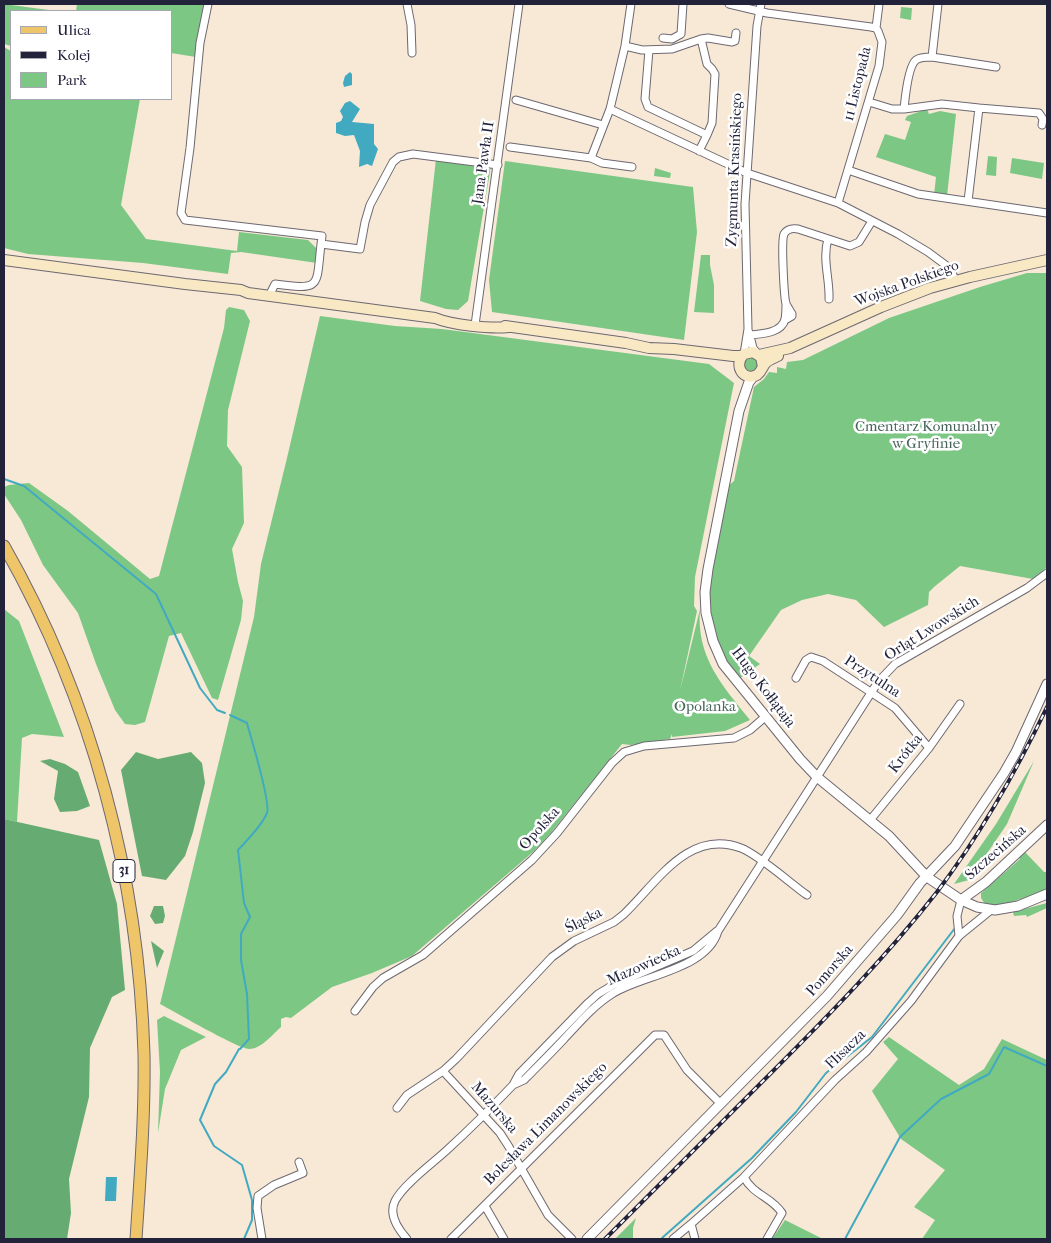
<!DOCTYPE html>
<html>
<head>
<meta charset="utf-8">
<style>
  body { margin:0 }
  #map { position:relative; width:1051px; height:1243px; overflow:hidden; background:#f7e9d6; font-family:"IM FELL French Canon",serif }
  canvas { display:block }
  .frame { position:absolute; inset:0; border:5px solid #22223b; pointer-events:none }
  .legend { position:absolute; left:10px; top:10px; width:162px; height:90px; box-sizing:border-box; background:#fff; border:1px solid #a7a7b1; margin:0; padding:6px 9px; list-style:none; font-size:15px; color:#22223b }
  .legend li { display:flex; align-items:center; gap:10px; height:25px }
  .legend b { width:25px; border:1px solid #a7a7b1 }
</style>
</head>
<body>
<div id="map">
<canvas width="1051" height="1243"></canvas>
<div class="frame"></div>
<ul class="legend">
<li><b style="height:6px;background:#eec569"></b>Ulica</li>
<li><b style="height:6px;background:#22223b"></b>Kolej</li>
<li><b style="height:14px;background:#7dc785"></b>Park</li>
</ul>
</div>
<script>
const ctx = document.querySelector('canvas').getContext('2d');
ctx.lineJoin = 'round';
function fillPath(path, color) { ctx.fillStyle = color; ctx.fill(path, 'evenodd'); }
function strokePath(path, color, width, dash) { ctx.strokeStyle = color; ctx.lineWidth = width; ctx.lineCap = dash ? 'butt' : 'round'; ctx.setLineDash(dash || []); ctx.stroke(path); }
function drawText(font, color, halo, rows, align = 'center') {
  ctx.font = font + ' "IM FELL French Canon",serif'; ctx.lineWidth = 5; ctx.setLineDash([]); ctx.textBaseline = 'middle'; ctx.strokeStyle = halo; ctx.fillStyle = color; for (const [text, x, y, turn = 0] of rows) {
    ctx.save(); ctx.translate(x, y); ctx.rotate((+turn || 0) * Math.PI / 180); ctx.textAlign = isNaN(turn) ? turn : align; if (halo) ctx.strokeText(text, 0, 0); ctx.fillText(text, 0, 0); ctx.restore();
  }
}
fillPath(new Path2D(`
  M4,4L56,11H11V46L4,44Z
  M77,4H204L196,57L171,53V11H76Z
  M901,7L912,8L911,20L900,18Z
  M4,47L11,51V99H140L121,205L146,239L237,251L239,232L308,240L316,248L317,263L241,252L231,253L228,274L143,263L28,254L4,248Z
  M927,109L929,114L940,111L956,114L947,196L934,195L936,177L876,157L885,134L905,140L911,122L905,120L907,116Z
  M988,156L997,157L996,176L986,175Z
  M1012,158L1044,163L1042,179L1010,173Z
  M436,159L491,166L468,301L458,310L446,309L420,301Z
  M505,161L693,187L697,232L684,340L492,312L489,280Z
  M655,168L671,173L670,178L654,176Z
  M701,255H710V265L714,285V313L694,312Z
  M1027,273H1047V567L1033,579L960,566L934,587L929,592L928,605L884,627L856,600L828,594L802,600L781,610L749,656L760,664L739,679C731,667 723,656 718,642C698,593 718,536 728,486L734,481L754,387L764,379L769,372L777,373V367L786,369L787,362L803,360L889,318L980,287Z
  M229,307L244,310L250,321L228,410L227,446L242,467L244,523L232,549L238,582L243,601L241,620L218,700L212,698L181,633L169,636L145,722L135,725L125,724L115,710L96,664L78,613L43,565L21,520L4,494V487L9,485L29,483L68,511L150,579L159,576L224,328L226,310Z
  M320,316L395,326L442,329L709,364L734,383L695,577L694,606L697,611L680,691L700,609C696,657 722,685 750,720L725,731L672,737V734L670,739L631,745L622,744L551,833L533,852L412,956L372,973L332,987L291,1018L286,1017L281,1019V1027C272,1035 261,1049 249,1049C237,1048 175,1012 160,1004L254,617L261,564L287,458Z
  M744 364a7 7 0 1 1 14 0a7 7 0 1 1-14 0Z
  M4,609L19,621L64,737L32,734L22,738L17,822L4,819Z
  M1034,761L1007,824L969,880L954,884L996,824Z
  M1025,852L1044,872H1047V891L995,907L985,904L981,898V893L1020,859L1019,858Z
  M1047,903V908L1027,917L1026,915L1014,916L1013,912Z
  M708,942L704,949L685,961L614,991L522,1077L521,1075L595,1000L622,983Z
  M164,1016L206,1037L181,1050L165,1089L158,1133L160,1072L157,1020Z
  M889,1037L959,1085L984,1069L1002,1039L1047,1060V1239H922L935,1220L914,1207L945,1170L901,1139L872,1091L898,1059L883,1042Z
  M636,1218L633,1228V1239H615Z
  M785,1220L823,1239H772Z`), '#7dc785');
fillPath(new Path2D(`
  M136,752L158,759L191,752L202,763L205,783L193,832L185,856L166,880L142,876L121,770Z
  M50,759L65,764L78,772L90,806L77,811L60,812L54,799L58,771L40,761Z
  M4,819L99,840L117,904L125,990L112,997L90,1048L89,1097L69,1179L71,1213L67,1239H4Z
  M154,906H163L165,916L163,923L155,924L150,916Z
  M151,941L164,951L157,968Z`), '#66ac72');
fillPath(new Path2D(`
  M350,72L352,74V85L344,87L343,83L345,76Z
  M350,101L360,109L352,122L374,124V144L378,149L372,166L367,164L359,167L360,151L354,135L345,136L336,133V123L341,121L343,117L340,111L345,103Z
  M106,1177H117L116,1201H105Z`), '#41aac1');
strokePath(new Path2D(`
  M4,479L24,486L156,594L200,688L217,710L225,713
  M230,715L247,723C251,738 271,802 267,813C261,827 248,839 238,850L244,903L250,917L241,934V960L247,994L249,1039L240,1049
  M239,1049L226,1072L215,1084L200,1120L214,1146L242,1165L252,1200V1220L244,1239
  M662,1238L752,1158L796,1112L826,1073L872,1037L955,928
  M845,1239L900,1137L941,1099L989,1074L1004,1047L1047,1066`), '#41aac1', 2);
const minor = new Path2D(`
  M208,4L200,43L190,148L181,213L185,220L322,236L321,244L360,249L365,222L370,205L393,162L399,157L413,154L498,165
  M407,4L411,25L412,53
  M729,4L767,13L871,27L876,28L878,31L882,42L879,66L838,203
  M876,28L879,4
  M663,38L672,39L681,34L683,4
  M701,39L707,64L712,69L715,74L712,123L707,135
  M625,46L642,50L672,49L701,39L708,38L732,42L735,41L736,33
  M649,50L645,99L648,107L707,135L699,151
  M932,57L938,4
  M516,100L603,125
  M869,102L892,109H904C905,99 908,66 916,60C920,57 926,57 932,57L996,67
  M979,108L1039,113L1043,119L1042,125
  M610,109L747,173L838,203L898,234L928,252L951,269L955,281
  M904,109L942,104L979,108L968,201
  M510,147L591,158L610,109L625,46L631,4
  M591,158L602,163L632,167
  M848,170L918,194L1047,213
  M828,239C822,259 830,280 829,299
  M269,296L275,284C322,290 316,288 321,244
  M785,320L792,316V314C790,311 788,307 786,304C784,296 781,241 784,234C787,229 793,228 798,229L850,246L859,242L872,221
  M475,325L519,4
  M749,332L753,348L757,353
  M750,335C762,334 782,333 785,319C786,314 786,308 786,303
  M744,354L748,329L745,204L757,26L761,4
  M796,678L806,660L811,657L823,661L895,708L929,748
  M871,819L929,748L960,704
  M959,936L957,916L961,900
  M355,1011L373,987L383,978L423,955L532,860L557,833L612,763L624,752L644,746L734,738L750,730L765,717
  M443,1071L500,1133L509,1147L548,1215L572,1239
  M513,1085L524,1080C537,1067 551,1053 564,1039C579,1023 593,1006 612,994C641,975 707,970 718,931L878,682L895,664L1027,588L1047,573
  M397,1108L407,1095L443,1071L456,1059L552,957L574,941L614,922L623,915C656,884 688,828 741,848C759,855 790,883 807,895
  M744,1177C753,1195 772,1197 782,1213L767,1239
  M485,1206L504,1239
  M262,1239L257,1208L258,1196L274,1185L303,1173L299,1162
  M407,1239C398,1229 388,1215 395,1201C403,1185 433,1163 447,1150C470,1129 492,1107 513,1085L519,1074L588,1003L598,994L613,985L693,951L717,931
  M451,1239L655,1035H664L687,1070L721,1104
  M673,1239L691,1224
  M695,1239L691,1224L744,1177L835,1080L866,1052L911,1001L959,936L991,910`);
const tertiary = new Path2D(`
  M754,376L749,382L739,411L708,569L705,592L706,613L713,641L723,664L800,759L817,777L889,836L927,877L961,900L977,907L995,910L1018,906L1047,894
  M961,900L986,882L1047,825
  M587,1239L827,996L897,915L920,883L955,846L1004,773L1016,752L1047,684`);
const secondary = new Path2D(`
  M4,260L185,284L241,290L248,293L435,318C452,325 490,329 509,327
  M505,326L626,343L649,348L674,349L733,356H742
  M759,355L790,348L881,307L930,288L970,277L1047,260
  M763,367L761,357L753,352L744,354C733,365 743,382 757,375C761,372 762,368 764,365C767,360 774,358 778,356`);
const primary = new Path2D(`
  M4,546C92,700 139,878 144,1054C145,1116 140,1178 136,1239`);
strokePath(minor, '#6d6871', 9);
strokePath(tertiary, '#6d6871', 11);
strokePath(secondary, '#6d6871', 12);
strokePath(primary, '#6d6871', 13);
strokePath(minor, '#fff', 7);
strokePath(tertiary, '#fff', 9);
strokePath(secondary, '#f8e8c3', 10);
strokePath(primary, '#eec569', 11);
const rail = new Path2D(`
  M605,1239C660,1184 715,1129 771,1073C829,1015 886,957 937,892C980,835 1016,772 1047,707`);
strokePath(rail, '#22223b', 4);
strokePath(rail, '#fff', 2, [5.5]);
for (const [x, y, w] of [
  [124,871,22]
]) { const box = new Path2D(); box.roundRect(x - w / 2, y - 11.5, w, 23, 4); ctx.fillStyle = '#fff'; ctx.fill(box); strokePath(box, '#22223b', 1); }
drawText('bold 14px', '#22223b', null, [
  ["31",124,871]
]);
drawText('15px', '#22223b', '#fff', [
  ["11 Listopada",858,84,-76],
  ["Jana Pawła II",484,163,-82],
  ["Zygmunta Krasińskiego",735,170,-88],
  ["Wojska Polskiego",907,284,-20],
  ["Orląt Lwowskich",932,629,-32],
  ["Przytulna",872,677,33],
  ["Hugo Kołłątaja",763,688,53],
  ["Krótka",906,754,-52],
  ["Opolska",540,829,-48],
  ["Szczecińska",996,853,-41],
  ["Śląska",584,921,-27],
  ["Mazowiecka",644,966,-24],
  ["Pomorska",830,971,-49],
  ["Flisacza",846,1050,-44],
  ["Mazurska",494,1108,49],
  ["Bolesława Limanowskiego",546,1124,-45]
]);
drawText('15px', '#466459', '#fff', [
  ["Cmentarz Komunalny",926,427],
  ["w Gryfinie",926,444],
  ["Opolanka",705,707]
]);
</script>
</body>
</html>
